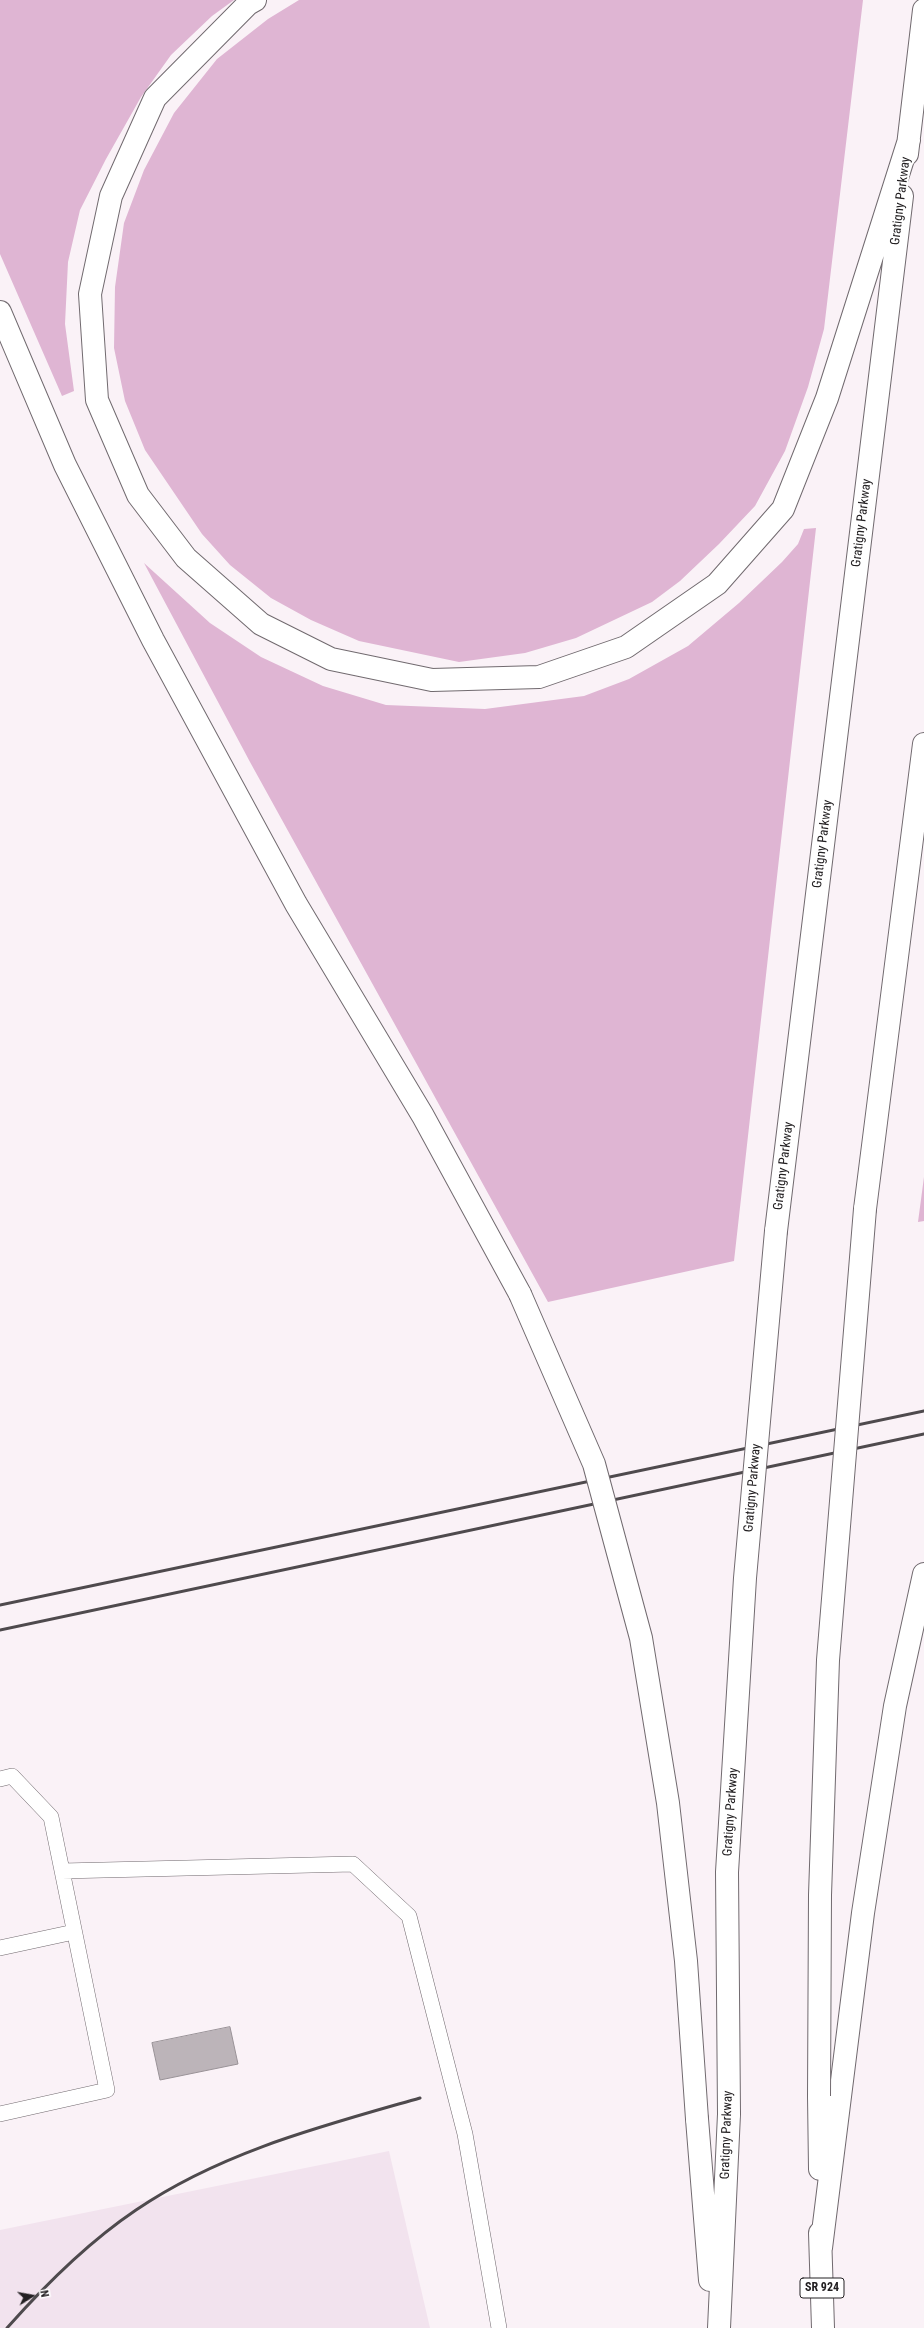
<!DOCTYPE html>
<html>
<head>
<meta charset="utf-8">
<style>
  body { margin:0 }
  #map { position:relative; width:924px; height:2328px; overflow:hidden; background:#faf2f7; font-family:"Roboto Condensed",sans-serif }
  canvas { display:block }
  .north { position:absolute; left:12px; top:2276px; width:40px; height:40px; -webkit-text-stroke:3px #fff; paint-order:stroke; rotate:79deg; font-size:11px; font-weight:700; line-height:16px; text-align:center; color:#232022 }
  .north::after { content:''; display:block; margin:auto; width:14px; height:18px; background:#232022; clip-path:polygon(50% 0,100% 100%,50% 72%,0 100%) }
</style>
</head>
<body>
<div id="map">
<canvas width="924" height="2328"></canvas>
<div class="north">N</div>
</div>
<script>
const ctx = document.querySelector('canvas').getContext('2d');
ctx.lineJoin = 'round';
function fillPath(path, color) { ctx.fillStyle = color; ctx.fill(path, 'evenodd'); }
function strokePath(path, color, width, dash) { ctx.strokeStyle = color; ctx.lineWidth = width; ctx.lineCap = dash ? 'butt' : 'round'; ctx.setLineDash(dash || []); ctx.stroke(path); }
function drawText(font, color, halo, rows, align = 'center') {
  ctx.font = font + ' "Roboto Condensed",sans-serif'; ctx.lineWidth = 4; ctx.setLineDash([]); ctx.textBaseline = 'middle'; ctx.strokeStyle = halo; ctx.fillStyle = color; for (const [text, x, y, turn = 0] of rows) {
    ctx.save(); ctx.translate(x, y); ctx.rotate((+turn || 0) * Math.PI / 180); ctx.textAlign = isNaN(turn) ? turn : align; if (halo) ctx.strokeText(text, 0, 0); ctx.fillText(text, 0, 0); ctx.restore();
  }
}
fillPath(new Path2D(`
  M389,2151L430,2328H0V2230Z`), '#f2e3ee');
fillPath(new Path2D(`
  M0,0H234L212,16L171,55L141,97L106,159L80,210L68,262L65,324L74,391L62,396L0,254Z
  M299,0H863L824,329L808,387L785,451L755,506L719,544L680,581L652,602L576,638L525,653L459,662L359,641L311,620L271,598L230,565L202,534L145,450L125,401L114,348L115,287L124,223L144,170L174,113L217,59L268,19Z
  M816,528L734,1261L548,1302L250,762L144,563L210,623L261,657L323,686L386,705L485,709L584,696L629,679L688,646L739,603L782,562L798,544L804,529Z
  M924,1177V1221L918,1222Z`), '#dfb5d3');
const building = new Path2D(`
  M230,2027L238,2064L160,2080L152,2043Z`);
fillPath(building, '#bcb4b9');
strokePath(building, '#999297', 1);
const lane = new Path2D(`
  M0,1779L12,1776L51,1817L107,2090L0,2114
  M62,1871L353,1864L409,1916L465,2134L499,2328
  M0,1948L74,1932`);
const highway = new Path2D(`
  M255,0L248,4L155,98L111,196L90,294L97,400L138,495L186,558L261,624L331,659L432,680L539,677L626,647L717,584L783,509L827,398L909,140
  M907,154L924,10
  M0,312L65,465L153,640L296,904L423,1116L520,1294
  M865,1209L924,744
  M776,1231L902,196
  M819,2096L820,2169
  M697,2119L710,2280
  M820,2233L823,2328
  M821,2248L863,1913L895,1706L924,1574
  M719,2328L729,2114`);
strokePath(lane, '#716a6f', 16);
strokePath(highway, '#716a6f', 24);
strokePath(lane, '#fff', 15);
strokePath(highway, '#fff', 22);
strokePath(new Path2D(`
  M0,1605L924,1411
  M0,1630L924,1434
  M7,2328C46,2284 87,2243 136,2210C221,2152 322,2126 420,2098`), '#4e4a4d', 3);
const highwayBridge = new Path2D(`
  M520,1294L594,1464L641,1638L668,1803L686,1961L697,2119
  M819,2096L820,1895L828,1660L865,1209
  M729,2114L727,1872L745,1578L776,1231`);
strokePath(highwayBridge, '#716a6f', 24, []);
strokePath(highwayBridge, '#fff', 22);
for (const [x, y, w] of [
  [822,2288,44]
]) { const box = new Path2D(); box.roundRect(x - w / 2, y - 10, w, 20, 3); ctx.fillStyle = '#fff'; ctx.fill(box); strokePath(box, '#232022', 1); }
drawText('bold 12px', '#232022', null, [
  ["SR 924",822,2288]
]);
drawText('13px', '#232022', '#fff', [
  ["Gratigny Parkway",901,201,-83],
  ["Gratigny Parkway",862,523,-83],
  ["Gratigny Parkway",823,844,-83],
  ["Gratigny Parkway",784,1166,-83],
  ["Gratigny Parkway",753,1488,-85],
  ["Gratigny Parkway",731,1812,-86],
  ["Gratigny Parkway",727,2135,-88]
]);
</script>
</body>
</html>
